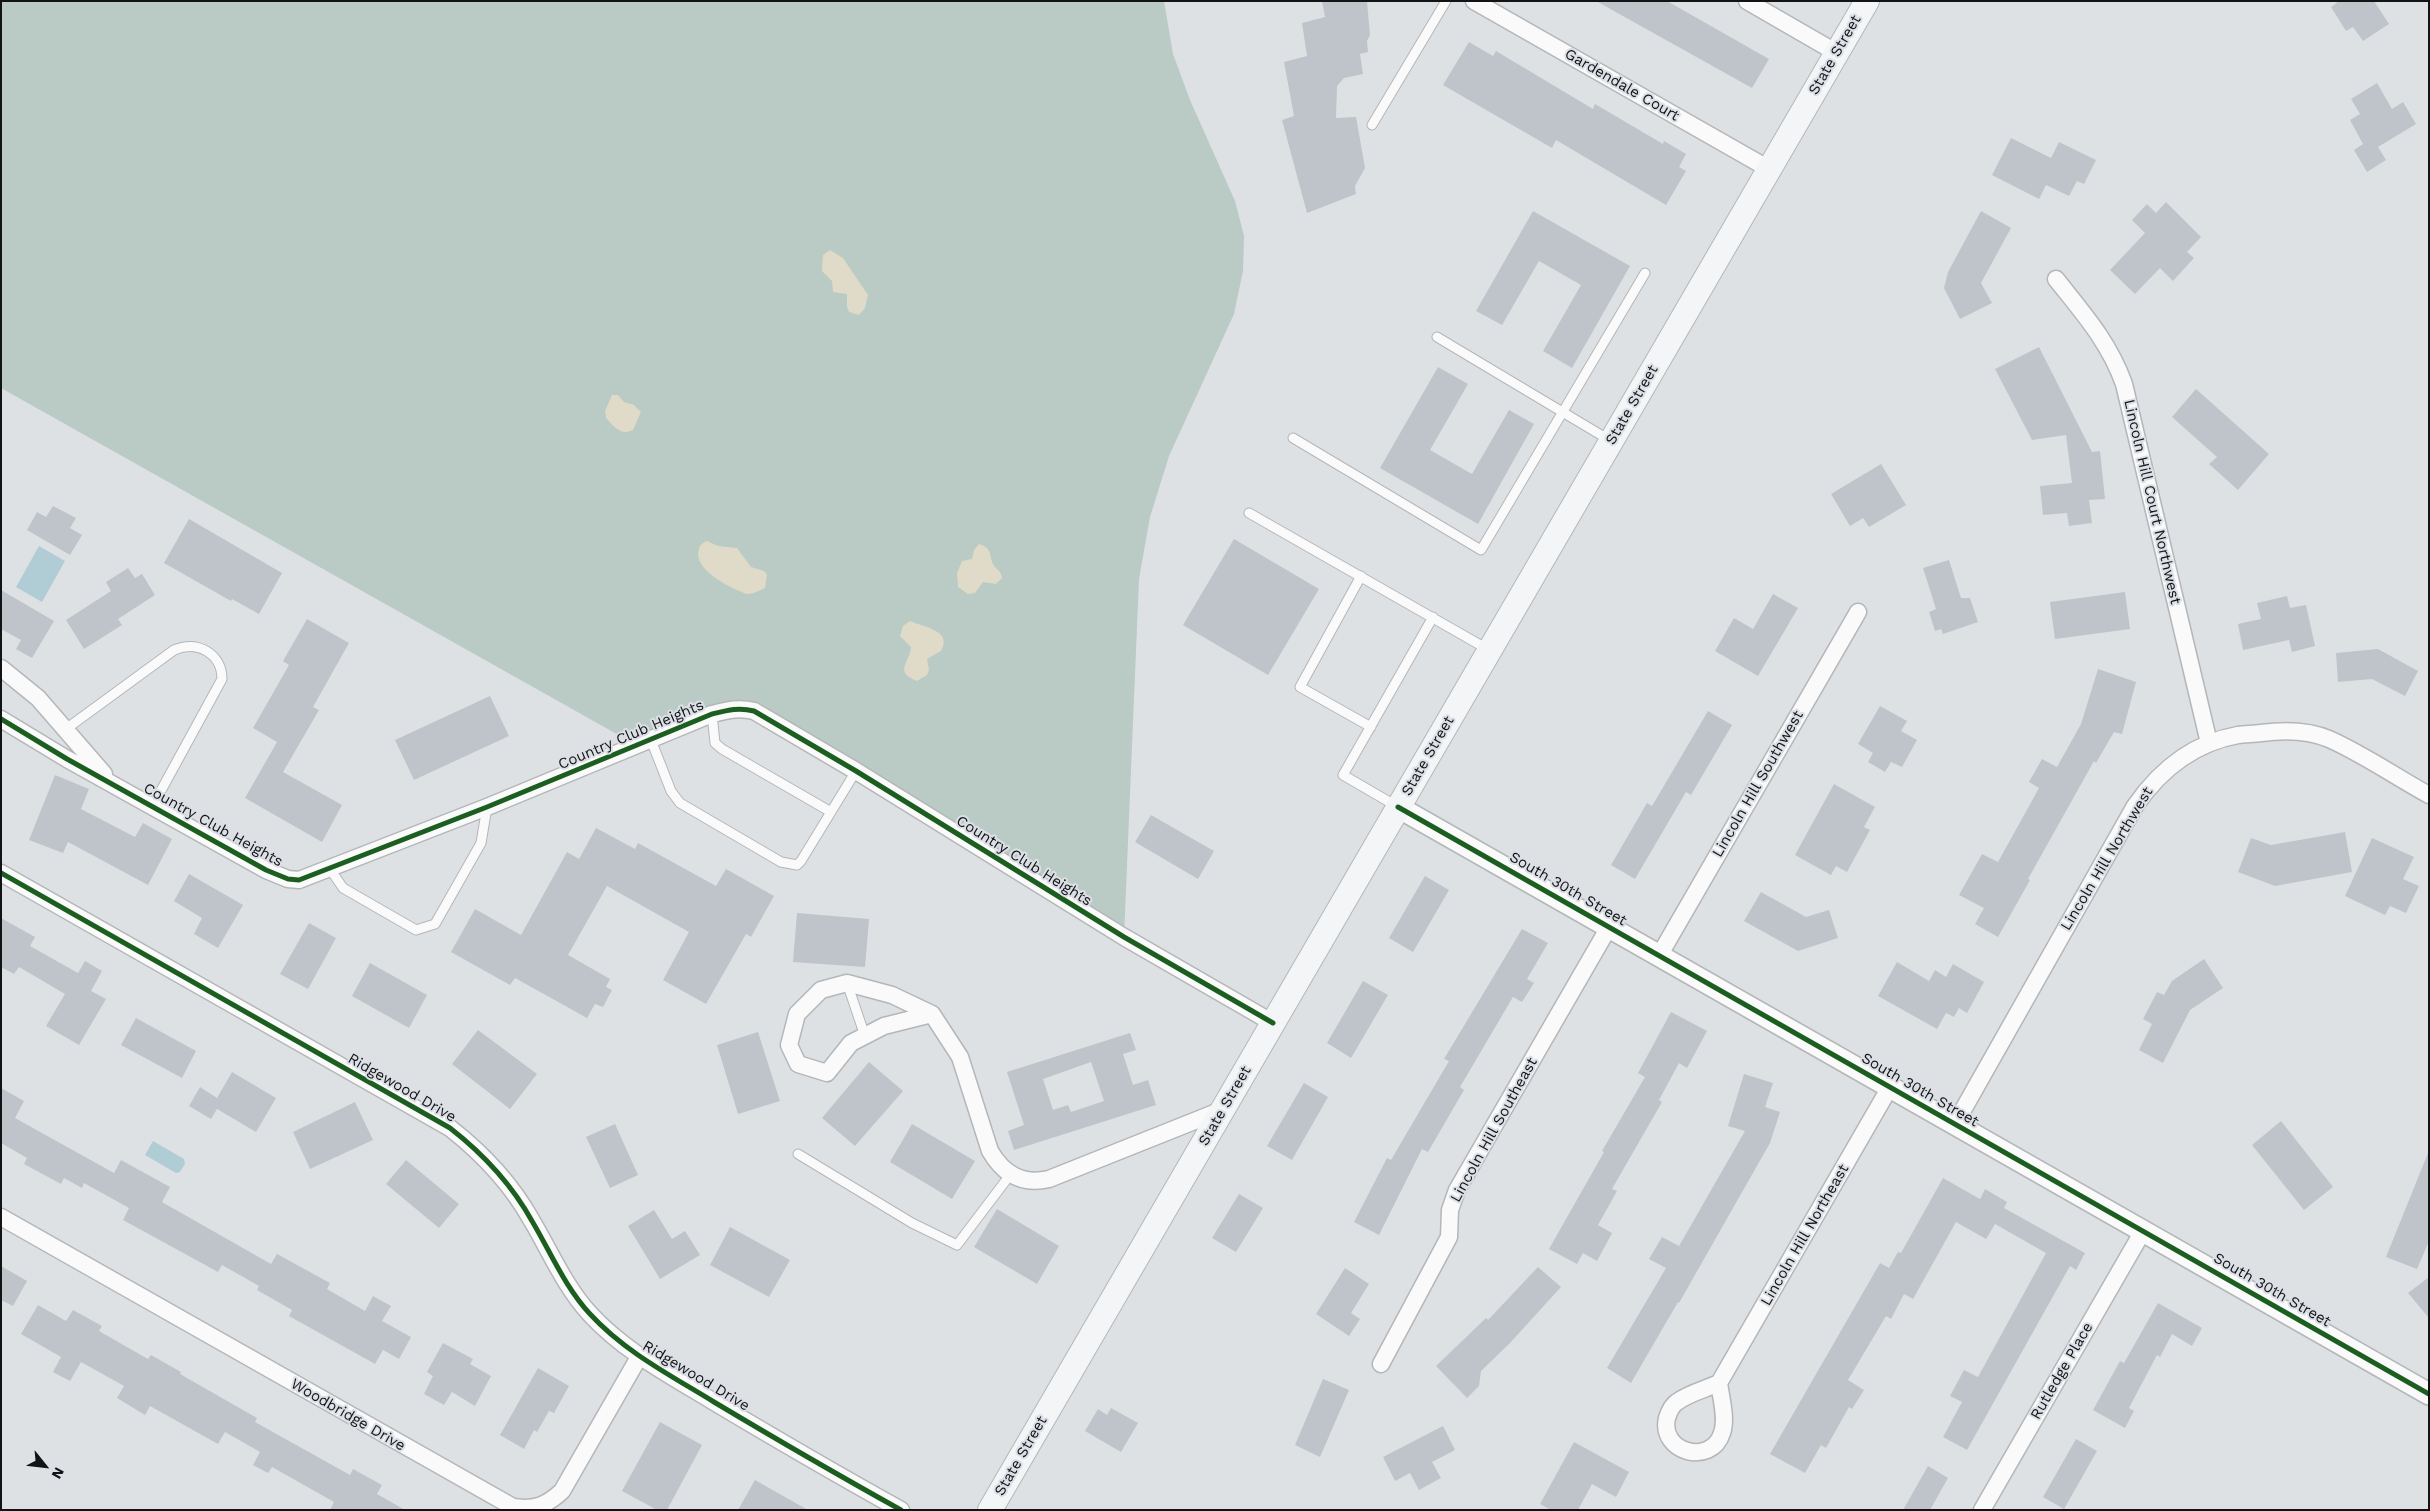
<!DOCTYPE html>
<html>
<head>
<meta charset="utf-8">
<style>
  body { margin:0 }
  #map { position:relative; width:2430px; height:1511px; overflow:hidden; background:#dee1e4; font-family:"Work Sans",sans-serif }
  canvas { display:block }
  .frame { position:absolute; inset:0; border:2px solid #121315; pointer-events:none }
  .north { position:absolute; left:20px; top:1441px; width:50px; height:50px; -webkit-text-stroke:4px #dce0e6; paint-order:stroke; rotate:119deg; font-size:14px; font-weight:700; line-height:20px; text-align:center; color:#121315 }
  .north::after { content:''; display:block; margin:auto; width:18px; height:22px; background:#121315; clip-path:polygon(50% 0,100% 100%,50% 72%,0 100%) }
</style>
</head>
<body>
<div id="map">
<canvas width="2430" height="1511"></canvas>
<div class="frame"></div>
<div class="north">N</div>
</div>
<script>
const ctx = document.querySelector('canvas').getContext('2d');
ctx.lineJoin = 'round';
function fillPath(path, color) { ctx.fillStyle = color; ctx.fill(path, 'evenodd'); }
function strokePath(path, color, width, dash) { ctx.strokeStyle = color; ctx.lineWidth = width; ctx.lineCap = dash ? 'butt' : 'round'; ctx.setLineDash(dash || []); ctx.stroke(path); }
function drawText(font, color, halo, rows, align = 'center') {
  ctx.font = font + ' "Work Sans",sans-serif'; ctx.lineWidth = 4; ctx.setLineDash([]); ctx.textBaseline = 'middle'; ctx.strokeStyle = halo; ctx.fillStyle = color; for (const [text, x, y, turn = 0] of rows) {
    ctx.save(); ctx.translate(x, y); ctx.rotate((+turn || 0) * Math.PI / 180); ctx.textAlign = isNaN(turn) ? turn : align; if (halo) ctx.strokeText(text, 0, 0); ctx.fillText(text, 0, 0); ctx.restore();
  }
}
fillPath(new Path2D(`
  M1,1H1164L1173,54L1190,100L1235,201L1244,236L1243,271L1234,314L1169,456L1150,517L1139,579L1124,937L744,708L638,746L1,388Z`), '#bacac4');
fillPath(new Path2D(`
  M830,250L843,258L868,295L865,308L859,315L849,312L847,307V294L833,292L832,281L822,271L823,255Z
  M612,395H618L624,402L634,405L641,412L633,430C621,436 614,427 606,418L605,411Z
  M707,541L718,546L737,548L751,567L764,571L767,575L765,588L754,593L747,594C731,588 692,570 699,549C700,545 702,543 707,541Z
  M979,544C992,548 989,554 993,564C996,570 1001,570 1002,578L996,584L983,582L975,593L968,594L958,587L957,573L962,561L972,559L974,550Z
  M910,621C923,627 953,630 941,651L927,659L929,670L927,675L917,681C893,672 910,662 911,647L900,636L903,626Z`), '#dfdbc8');
fillPath(new Path2D(`
  M39,546L65,561L42,602L16,587Z
  M153,1141L184,1159L185,1164L180,1172L176,1173L145,1155Z`), '#b0ccd5');
fillPath(new Path2D(`
  M1322,1H1367L1370,35L1367,41L1368,52L1360,54L1363,74L1344,78L1337,86L1336,118L1356,117L1365,168L1355,186L1356,194L1307,213L1282,120L1294,116L1284,62L1307,56L1302,23L1325,17Z
  M1596,1H1667L1769,59L1752,88Z
  M2339,1H2374L2389,24L2363,41L2353,27L2346,31L2331,7Z
  M1469,42L1493,56L1496,51L1593,109L1595,104L1663,144L1664,141L1686,154L1679,167L1686,171L1666,205L1556,140L1552,148L1443,85Z
  M2377,83L2392,109L2403,102L2416,124L2378,147L2386,160L2367,172L2354,150L2363,144L2350,120L2360,114L2351,99Z
  M2011,138L2051,158L2059,142L2096,160L2084,184L2077,181L2069,196L2046,185L2039,199L1992,175Z
  M2166,202L2201,237L2187,252L2194,258L2173,281L2160,268L2135,294L2110,270L2145,233L2132,220L2147,204L2156,213Z
  M1533,211L1630,266L1572,368L1543,351L1581,285L1539,261L1502,325L1476,311Z
  M1981,211L2011,228L1981,283L1992,303L1960,319L1944,288L1948,272Z
  M2039,347L2092,452L2100,451L2105,499L2089,500L2092,523L2069,526L2067,513L2043,515L2040,486L2072,483L2066,435L2032,440L1995,369Z
  M1438,367L1468,384L1430,450L1472,474L1509,410L1534,424L1478,524L1380,468Z
  M2196,389L2269,454L2238,490L2209,464L2217,457L2172,417Z
  M1881,464L1906,505L1869,527L1863,518L1850,526L1831,494Z
  M53,506L76,518L70,528L82,535L70,555L27,530L37,512L46,517Z
  M189,519L282,573L259,614L232,599L231,601L164,563Z
  M1234,539L1319,589L1268,675L1183,625Z
  M1949,560L1961,598H1970L1978,622L1943,634L1941,629L1935,631L1929,612L1936,609L1923,568Z
  M128,568L135,578L142,574L155,595L118,619L122,625L84,649L66,620L111,591L106,582Z
  M1,590L54,621L32,658L16,649L21,640L1,629Z
  M2125,592L2130,629L2055,639L2050,602Z
  M1773,594L1798,608L1758,676L1715,651L1734,618L1753,629Z
  M2287,596L2290,608L2306,605L2315,646L2292,652L2289,640L2243,650L2238,624L2261,619L2257,603Z
  M307,619L349,643L313,707L319,710L283,772L342,805L322,842L245,798L277,742L253,728L289,665L283,661Z
  M2378,649L2418,671L2405,696L2372,679L2338,682L2336,653Z
  M2098,669L2136,682L2122,734L2114,732L2096,763L2094,761L2028,879L2030,880L1998,937L1975,924L1984,908L1959,895L1982,854L1998,862L2039,788L2029,782L2042,759L2057,767L2081,724Z
  M490,696L509,736L414,780L395,740Z
  M1880,706L1907,721L1901,731L1917,740L1902,767L1891,762L1885,772L1868,762L1873,753L1858,744Z
  M1708,711L1732,725L1691,795L1686,792L1635,879L1611,865L1647,803L1652,806Z
  M55,775L89,789L81,809L135,837L143,823L172,839L148,885L68,842L63,853L29,840Z
  M1834,784L1875,807L1864,827L1870,830L1847,872L1836,866L1831,875L1795,855Z
  M1151,815L1214,851L1198,879L1135,842Z
  M596,828L635,849L638,843L716,886L726,869L774,896L751,937L746,934L706,1004L663,980L689,932L607,886L568,955L610,979L606,987L612,990L603,1007L595,1004L587,1018L515,978L510,985L451,952L475,909L521,935L567,852L579,859Z
  M2345,832L2352,872L2275,886L2238,872L2251,838L2271,845Z
  M2372,838L2414,857L2403,879L2419,886L2406,913L2390,906L2385,915L2345,896Z
  M189,874L243,905L218,948L194,934L202,918L174,901Z
  M1425,876L1449,890L1413,952L1389,938Z
  M1761,892L1806,917L1829,910L1838,938L1798,951L1744,921Z
  M797,913L869,919L865,967L793,962Z
  M1,918L35,937L30,946L78,973L85,961L102,971L91,991L106,999L79,1045L46,1026L65,994L19,967L14,974L1,967Z
  M309,923L336,938L308,989L280,974Z
  M1522,929L1548,943L1527,979L1534,983L1522,1002L1513,997L1460,1087L1464,1090L1428,1152L1422,1149L1379,1235L1354,1222L1387,1158L1391,1160L1449,1061L1444,1059Z
  M2204,959L2223,988L2190,1010L2163,1063L2139,1050L2152,1024L2143,1019L2157,992L2164,995L2172,981Z
  M1897,962L1929,981L1935,970L1946,977L1953,964L1984,982L1967,1013L1959,1008L1954,1017L1946,1013L1937,1029L1878,996Z
  M370,963L427,995L409,1028L352,996Z
  M1363,981L1388,995L1351,1058L1327,1043Z
  M1671,1012L1707,1031L1687,1068L1679,1063L1659,1100L1662,1102L1612,1189L1617,1191L1598,1225L1612,1233L1597,1261L1583,1253L1577,1264L1549,1249L1604,1152L1602,1151L1645,1077L1638,1073Z
  M136,1018L196,1051L182,1078L121,1045Z
  M478,1030L537,1074L510,1109L452,1064Z
  M758,1032L780,1101L738,1114L717,1045Z
  M1130,1033L1136,1050L1123,1054L1133,1085L1148,1080L1156,1105L1014,1150L1008,1131L1024,1125L1007,1072ZM1091,1062L1104,1101L1071,1112L1068,1105L1053,1110L1043,1079Z
  M869,1062L903,1091L855,1146L822,1118Z
  M232,1072L276,1098L256,1132L217,1109L211,1119L189,1106L200,1087L217,1098Z
  M1744,1074L1773,1083L1765,1107L1780,1112L1770,1143L1679,1303L1678,1302L1631,1383L1607,1368L1666,1268L1649,1259L1662,1237L1679,1246L1745,1131L1728,1126Z
  M1304,1083L1328,1097L1292,1160L1267,1146Z
  M1,1088L24,1101L15,1118L114,1173L121,1160L170,1187L162,1202L271,1264L277,1254L330,1283L327,1289L365,1311L373,1296L391,1306L382,1321L411,1337L399,1359L383,1350L375,1364L289,1316L292,1310L257,1290L259,1286L222,1265L218,1272L123,1220L129,1208L84,1183L82,1188L64,1178L61,1184L24,1164L27,1158L1,1143Z
  M355,1102L373,1140L310,1169L293,1132Z
  M2281,1121L2333,1187L2304,1210L2252,1145Z
  M615,1124L638,1175L610,1188L586,1137Z
  M912,1124L975,1161L952,1199L890,1162Z
  M2428,1153L2429,1241L2417,1269L2386,1257Z
  M406,1160L459,1204L439,1228L386,1184Z
  M1943,1178L1980,1199L1985,1189L2007,1202L2004,1208L2085,1253L2076,1270L2070,1266L1967,1450L1943,1437L1962,1402L1950,1396L1964,1370L1978,1377L2046,1253L1995,1224L1986,1239L1956,1222L1913,1299L1904,1294L1891,1319L1886,1316L1848,1380L1864,1390L1852,1409L1849,1407L1826,1448L1821,1445L1805,1473L1770,1454L1880,1263L1889,1268L1898,1252L1901,1253Z
  M1239,1194L1263,1208L1236,1252L1212,1238Z
  M997,1209L1059,1246L1037,1284L974,1247Z
  M654,1210L672,1239L685,1231L700,1255L660,1279L628,1226Z
  M730,1227L790,1260L769,1297L710,1265Z
  M1,1266L27,1281L13,1306L1,1300Z
  M1538,1267L1561,1287L1510,1343L1481,1371L1479,1386L1467,1398L1436,1366L1486,1318L1488,1320Z
  M1345,1268L1369,1284L1351,1313L1360,1319L1349,1336L1316,1314Z
  M2429,1277V1318L2408,1293Z
  M2158,1303L2202,1328L2192,1346L2172,1334L2160,1357L2157,1355L2129,1408L2134,1411L2125,1428L2093,1410L2120,1361L2124,1363Z
  M38,1305L66,1321L73,1310L102,1326L99,1331L148,1359L151,1355L181,1372L180,1374L257,1418L255,1422L350,1475L353,1469L382,1485L377,1494L405,1510H330L334,1502L272,1467L268,1473L253,1465L260,1452L225,1432L218,1444L150,1406L145,1415L117,1398L124,1386L81,1362L70,1381L53,1372L61,1357L21,1334Z
  M443,1343L473,1359L470,1364L491,1376L475,1406L452,1392L444,1405L424,1394L433,1376L427,1372Z
  M538,1368L569,1386L554,1413L549,1411L537,1432L534,1430L524,1449L500,1435Z
  M1323,1379L1349,1390L1320,1457L1295,1445Z
  M1111,1408L1138,1423L1121,1452L1085,1431L1098,1409L1107,1415Z
  M660,1422L702,1445L667,1510H657L622,1491Z
  M1443,1426L1455,1450L1432,1462L1441,1478L1419,1490L1410,1473L1395,1481L1383,1457Z
  M2076,1439L2097,1451L2064,1509L2043,1497Z
  M1574,1442L1629,1472L1616,1497L1592,1484L1578,1510H1551L1540,1504Z
  M1928,1466L1948,1478L1930,1510H1903Z
  M755,1480L808,1510H738Z`), '#bfc4ca');
const service = new Path2D(`
  M1372,125L1446,1
  M1437,337L1611,441
  M1293,438L1481,550L1645,273
  M1249,513L1489,650
  M1361,576L1300,687L1371,727
  M712,714L715,743L722,749L831,812
  M66,729L174,650C198,640 222,654 222,679L152,807
  M651,740L671,791L680,803L781,862L797,865L801,861L856,771
  M1398,807L1343,775L1433,617
  M330,869L343,888L416,930L435,924L481,843L487,807
  M847,983L865,1036
  M798,1154L912,1223L957,1245L1010,1175`);
const minor = new Path2D(`
  M1474,1L1769,169
  M1747,1L1837,53
  M2056,279C2083,313 2109,342 2124,384L2209,743
  M1,668L38,698L104,774
  M1,719L67,759L266,870L288,879L299,880L487,807L712,714C728,710 739,707 754,711L856,771L1124,937L1273,1023
  M1,873L450,1128C482,1153 512,1185 532,1221C551,1253 565,1287 590,1314C625,1352 670,1375 714,1402C776,1439 838,1475 901,1510
  M1659,956L1858,612
  M932,1014L884,1026L851,1043L827,1073L798,1064L789,1045L797,1014L821,990L847,983L892,995L932,1014L960,1057L990,1151C1004,1175 1023,1185 1049,1179L1222,1110
  M1955,1124L2135,806C2160,770 2193,743 2238,735C2246,734 2254,734 2261,733C2283,730 2308,730 2329,739C2363,754 2396,777 2429,795
  M1,1217L513,1507C534,1510 546,1506 562,1491L639,1357
  M1381,1364L1449,1237L1450,1210L1457,1190L1609,927
  M1719,1383L1890,1087
  M1719,1383C1721,1398 1727,1419 1722,1433C1711,1467 1659,1452 1667,1418C1669,1412 1672,1405 1677,1402C1689,1393 1706,1389 1719,1383Z
  M1982,1510L2143,1231`);
const tertiary = new Path2D(`
  M1398,807L2429,1394`);
const secondary = new Path2D(`
  M990,1510L1867,1`);
strokePath(service, '#b4b6b8', 11);
strokePath(minor, '#b4b6b8', 19);
strokePath(tertiary, '#b4b6b8', 24);
strokePath(secondary, '#b4b6b8', 26);
strokePath(service, '#fafafb', 9);
strokePath(minor, '#fafafb', 16);
strokePath(tertiary, '#fafafb', 21);
strokePath(secondary, '#f3f5f7', 24);
strokePath(new Path2D(`
  M1,719L67,759L266,870L288,879L299,880L487,807L712,714C728,710 739,707 754,711L856,771L1124,937L1273,1023
  M1398,807L2429,1394
  M1,873L450,1128C482,1153 512,1185 532,1221C551,1253 565,1287 590,1314C625,1352 670,1375 714,1402C776,1439 838,1475 901,1510`), '#1b5e20', 5);
drawText('15px', '#121315', '#dce0e6', [
  ["State Street",1835,55,-60],
  ["Gardendale Court",1622,85,30],
  ["State Street",1632,405,-60],
  ["Lincoln Hill Court Northwest",2152,502,77],
  ["Country Club Heights",631,735,-23],
  ["State Street",1428,756,-60],
  ["Lincoln Hill Southwest",1758,784,-60],
  ["Country Club Heights",213,825,29],
  ["Lincoln Hill Northwest",2107,859,-59],
  ["Country Club Heights",1024,861,32],
  ["South 30th Street",1568,889,30],
  ["Ridgewood Drive",402,1088,30],
  ["South 30th Street",1920,1090,30],
  ["State Street",1225,1106,-60],
  ["Lincoln Hill Southeast",1494,1130,-61],
  ["Lincoln Hill Northeast",1805,1235,-60],
  ["South 30th Street",2272,1290,30],
  ["Rutledge Place",2062,1371,-60],
  ["Ridgewood Drive",696,1376,31],
  ["Woodbridge Drive",348,1415,30],
  ["State Street",1021,1456,-60]
]);
</script>
</body>
</html>
